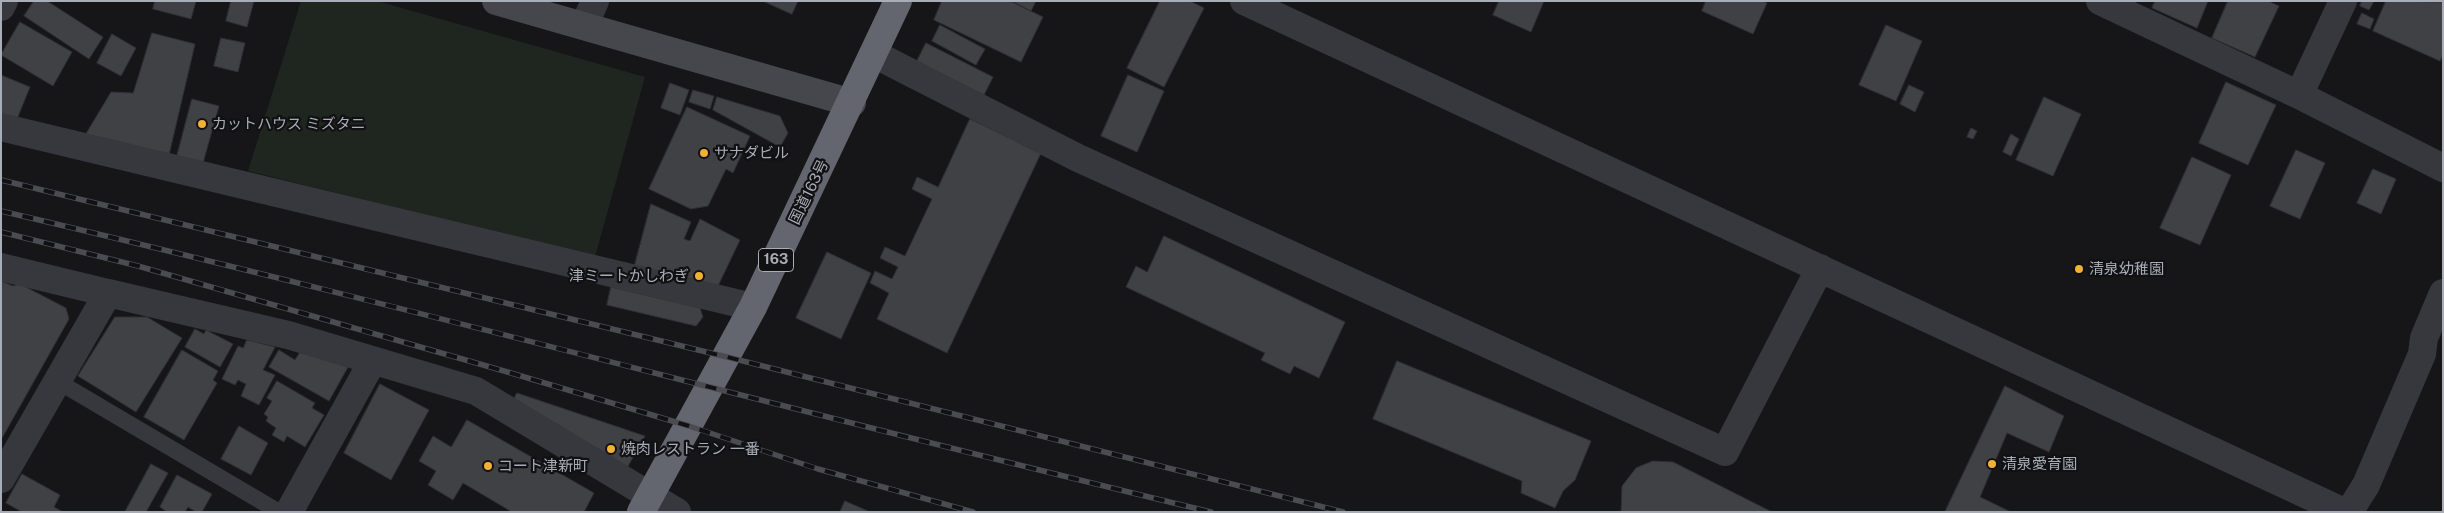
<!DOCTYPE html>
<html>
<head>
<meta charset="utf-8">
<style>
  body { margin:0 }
  #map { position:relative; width:2444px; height:513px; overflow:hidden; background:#161618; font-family:"Public Sans",sans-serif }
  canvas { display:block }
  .frame { position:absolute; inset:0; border:2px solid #a8adb8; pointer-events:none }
</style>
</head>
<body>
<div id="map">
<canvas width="2444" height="513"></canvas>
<div class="frame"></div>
</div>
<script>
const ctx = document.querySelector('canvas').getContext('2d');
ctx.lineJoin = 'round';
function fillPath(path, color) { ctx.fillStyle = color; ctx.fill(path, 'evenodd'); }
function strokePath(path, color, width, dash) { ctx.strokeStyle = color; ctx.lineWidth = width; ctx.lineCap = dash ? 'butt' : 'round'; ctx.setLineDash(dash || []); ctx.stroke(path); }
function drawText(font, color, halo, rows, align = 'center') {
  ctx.font = font + ' "Public Sans","Noto Sans JP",sans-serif'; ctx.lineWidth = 4.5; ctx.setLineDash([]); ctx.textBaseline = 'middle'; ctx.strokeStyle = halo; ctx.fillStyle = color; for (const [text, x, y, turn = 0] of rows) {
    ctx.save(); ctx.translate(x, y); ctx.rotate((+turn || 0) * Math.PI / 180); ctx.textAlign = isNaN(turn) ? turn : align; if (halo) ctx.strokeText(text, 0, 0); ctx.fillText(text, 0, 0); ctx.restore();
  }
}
fillPath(new Path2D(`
  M301,1H377L645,77L595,257L248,171Z`), '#1e261f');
const building = new Path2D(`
  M34,1H47L103,37L89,59L24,16Z
  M155,1H196L191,19L153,9Z
  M231,1H254L247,27L226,21Z
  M763,1H798L792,14Z
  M942,1H1010L1043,17L1021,62L934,20Z
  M1012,1H1036L1031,11Z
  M1160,1H1190L1204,8L1164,87L1127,68Z
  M1499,1H1544L1531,32L1493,15Z
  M1706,1H1763L1767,3L1753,34L1702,11Z
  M2155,1H2208L2197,28L2152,8Z
  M2228,1H2268L2279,6L2255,57L2212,38Z
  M2362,1H2374L2369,10L2360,6Z
  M2386,1L2443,2V55L2440,61L2373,31Z
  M2362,13L2374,19L2370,29L2357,24Z
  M20,22L72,52L53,86L1,55Z
  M940,25L985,49L976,65L932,41Z
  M1886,25L1922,41L1896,101L1859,85Z
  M152,33L195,44L169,155L84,137L111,92L133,93Z
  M112,34L136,48L121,76L97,63Z
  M221,38L245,43L238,72L214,66Z
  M926,43L993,77L979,105L912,71Z
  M1,75L30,87L15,124L1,118Z
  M1128,75L1164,91L1137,152L1101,136Z
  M2226,82L2276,105L2248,165L2199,143Z
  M670,83L689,90L680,115L661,108Z
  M1909,85L1924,92L1915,112L1900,104Z
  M693,90L714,96L710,109L689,102Z
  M717,97L780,116L788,133L780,147L713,110Z
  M2044,97L2081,114L2053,176L2016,160Z
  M192,99L219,106L203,163L177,156Z
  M687,107L750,136L733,173L726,169L708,206L691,209L649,189Z
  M970,119L1041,153L947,353L877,319L889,293L870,283L875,271L892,279L898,267L880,258L885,247L905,256L932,199L912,189L917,177L938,187Z
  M1971,128L1977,131L1973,139L1967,137Z
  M2011,134L2019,139L2011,156L2003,152Z
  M2296,150L2325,163L2300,219L2270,206Z
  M2192,157L2231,175L2200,245L2160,228Z
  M2373,169L2396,179L2381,214L2357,203Z
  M651,204L691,222L684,239L690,241L700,219L740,240L717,288L634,268Z
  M1164,236L1345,322L1319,378L1294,366L1290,374L1261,360L1265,353L1126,287L1136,266L1147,272Z
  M827,252L871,273L841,339L796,318Z
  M1,281L13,286L20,284L66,308L69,319L1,440Z
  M611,287L700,308L703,317L696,326L607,305Z
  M115,317H147L182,338L136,412L78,376Z
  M195,329L204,334L206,330L233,344L220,367L185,347Z
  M247,340L275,347L263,370L275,375L259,405L241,396L246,384L238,380L235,385L222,379L238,346L243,348Z
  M182,350L218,371L213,380L217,383L184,440L144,417Z
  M279,350L295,360L300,352L348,367L329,401L269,367Z
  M1397,361L1591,441L1575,480L1563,491L1555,508L1521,493L1522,481L1373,419Z
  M277,381L315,403L312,408L324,415L305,447L287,436L284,442L272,435L276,428L266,421L268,417L264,414L272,401L267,398Z
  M380,384L429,410L391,480L344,453Z
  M2005,386L2064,416L2049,452L2007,433L1980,497L2011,512H1945Z
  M517,393L645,436L627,468L514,399Z
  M467,420L594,493L584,512H512L463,483L453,500L428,485L436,471L419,461L433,436L451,447Z
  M239,426L268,443L251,475L221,459Z
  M1653,461L1673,462L1772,512H1621L1622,486L1636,468Z
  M151,464L168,473L146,512H125Z
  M22,474L60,495L54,507L63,512H22L6,503Z
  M177,475L212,494L202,512H196L188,507L185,512H167L160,507Z
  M845,501L870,512H840Z`);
fillPath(building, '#404145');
strokePath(building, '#303034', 1);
strokePath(new Path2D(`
  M57,381L279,512`), '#37383d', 16);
strokePath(new Path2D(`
  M1244,1L2344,512
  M2100,1L2299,95L2443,168
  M1,7L4,1
  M584,26L595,1
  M874,54L1078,158L1725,452L1820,268
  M2299,95L2343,1
  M1,127L753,307
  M1,267L108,293
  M1,479L108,293L288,335L476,391L677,512
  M289,512L372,362
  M2349,512L2366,485L2422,354L2424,338L2443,293`), '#37383d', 28);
strokePath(new Path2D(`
  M496,1L852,103`), '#45474d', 28);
strokePath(new Path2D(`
  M641,512L753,307L898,1`), '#63666e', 28);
const rail = new Path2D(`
  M1,180L727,357L1343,512
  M1,211C406,306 807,415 1211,512
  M1,232L138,266L511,373L689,426L818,469L973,512`);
strokePath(rail, '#4a4c52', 5.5);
strokePath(rail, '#111113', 4, [11]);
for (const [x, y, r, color] of [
  [202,124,5,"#f2b134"],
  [704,153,5,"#f2b134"],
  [2079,269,5,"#f2b134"],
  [699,276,5,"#f2b134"],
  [611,449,5,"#f2b134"],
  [1992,464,5,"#f2b134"],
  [488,466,5,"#f2b134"]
]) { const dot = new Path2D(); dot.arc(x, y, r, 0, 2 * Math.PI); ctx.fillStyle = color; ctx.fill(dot); strokePath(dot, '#111113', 2); }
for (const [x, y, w] of [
  [776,260,35]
]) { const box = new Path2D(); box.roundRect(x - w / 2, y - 11.5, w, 23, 4); ctx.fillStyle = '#111113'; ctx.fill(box); strokePath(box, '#a8adb8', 1); }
drawText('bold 14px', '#a8adb8', null, [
  ["163",776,260]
]);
drawText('15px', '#a8adb8', '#111113', [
  ["カットハウス ミズタニ",212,124],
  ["サナダビル",714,153],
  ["清泉幼稚園",2089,269],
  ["津ミートかしわぎ",689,276,"right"],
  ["焼肉レストラン 一番",621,449],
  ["清泉愛育園",2002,464],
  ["コート津新町",498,466]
], 'left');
drawText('15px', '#a8adb8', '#111113', [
  ["国道163号",809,192,-64]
]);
</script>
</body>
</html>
